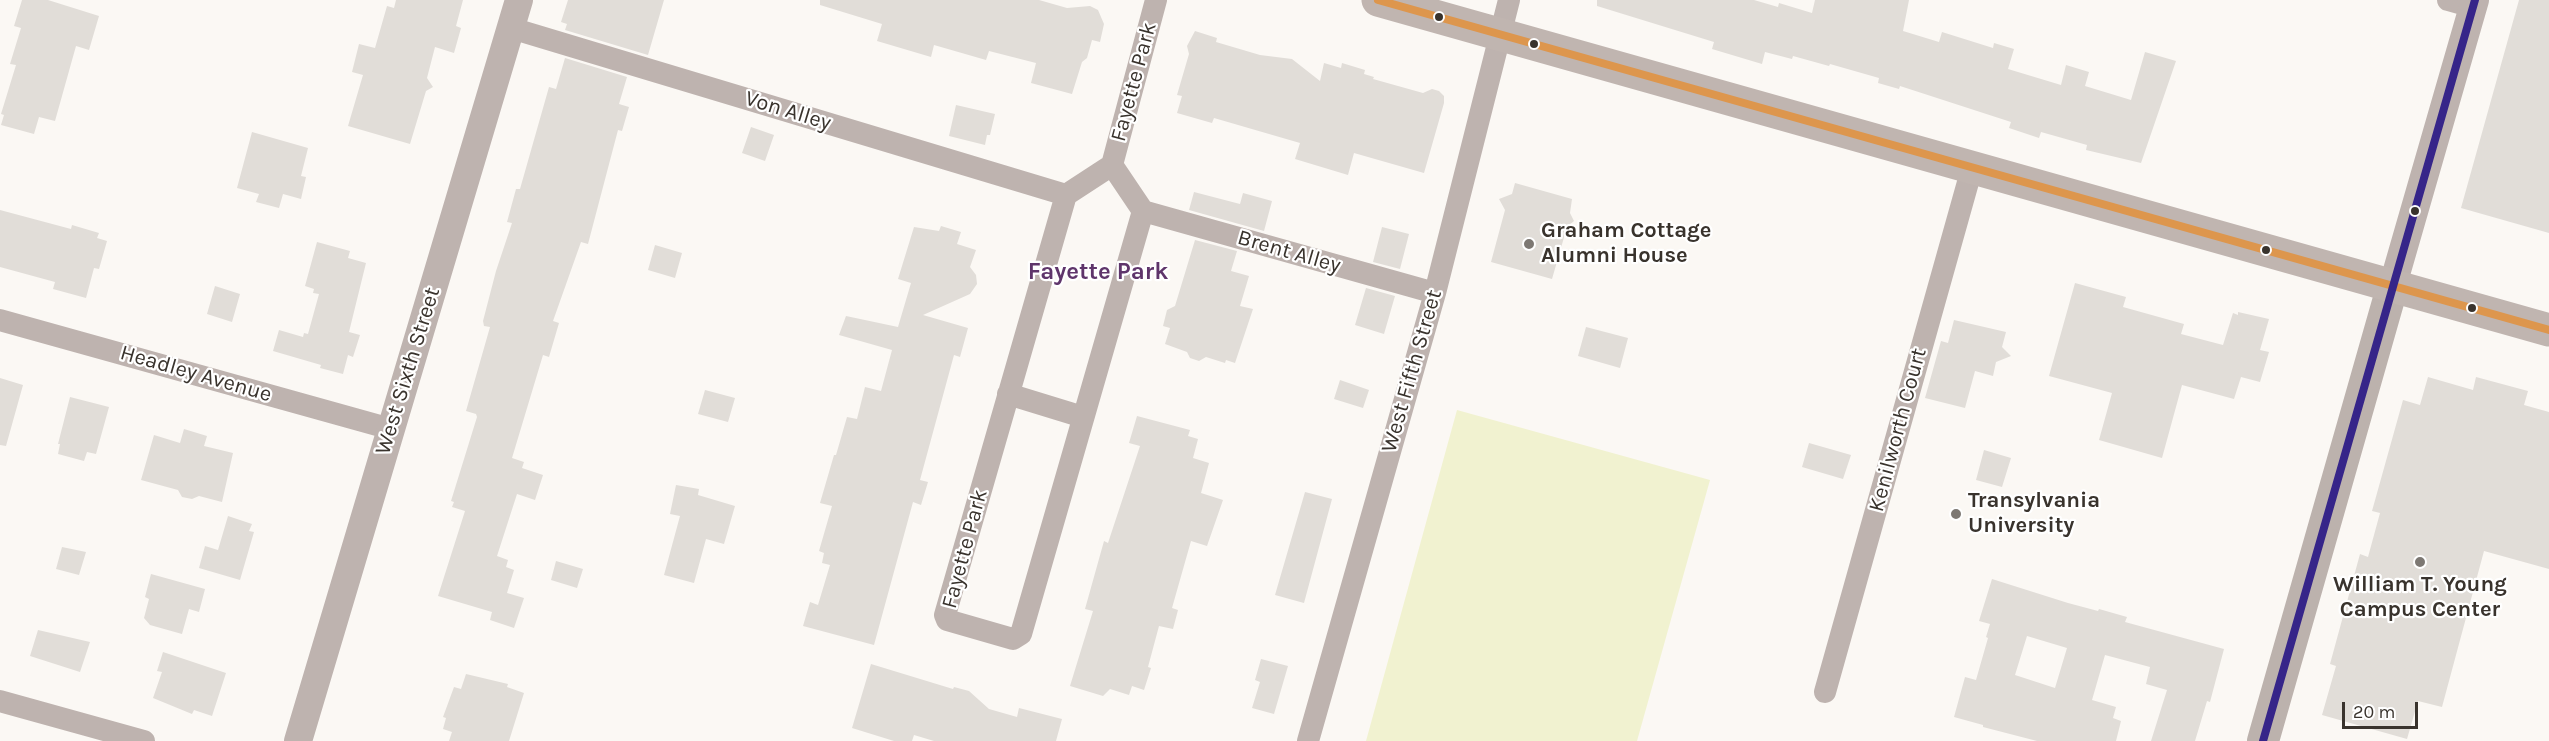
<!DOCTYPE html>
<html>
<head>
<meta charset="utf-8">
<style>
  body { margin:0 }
  #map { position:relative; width:2549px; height:741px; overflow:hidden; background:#fbf8f4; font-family:Karla,sans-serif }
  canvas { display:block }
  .scale { position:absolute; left:2342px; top:702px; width:76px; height:27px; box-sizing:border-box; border:3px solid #39332d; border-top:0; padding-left:8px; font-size:18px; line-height:21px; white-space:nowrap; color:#39332d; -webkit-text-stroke:4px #fff; paint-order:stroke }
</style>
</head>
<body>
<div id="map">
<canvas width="2549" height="741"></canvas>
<div class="scale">20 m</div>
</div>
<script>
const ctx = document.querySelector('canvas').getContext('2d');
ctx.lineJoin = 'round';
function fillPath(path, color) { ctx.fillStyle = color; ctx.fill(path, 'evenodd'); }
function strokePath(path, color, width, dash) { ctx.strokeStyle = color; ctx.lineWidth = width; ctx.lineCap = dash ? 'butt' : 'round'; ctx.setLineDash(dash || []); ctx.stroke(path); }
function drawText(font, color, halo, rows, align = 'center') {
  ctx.font = font + ' Karla,sans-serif'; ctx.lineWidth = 4.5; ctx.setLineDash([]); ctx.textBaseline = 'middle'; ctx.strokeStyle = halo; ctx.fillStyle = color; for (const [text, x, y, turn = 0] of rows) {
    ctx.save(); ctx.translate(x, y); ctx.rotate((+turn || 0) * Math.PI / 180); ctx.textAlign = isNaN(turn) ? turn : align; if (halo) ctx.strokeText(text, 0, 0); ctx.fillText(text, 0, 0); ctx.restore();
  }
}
fillPath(new Path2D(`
  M1457,410L1710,480L1637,741H1366Z`), '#f1f2d0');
fillPath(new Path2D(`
  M22,0H48L99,16L89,50L76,46L55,121L39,117L34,134L1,125L4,115L1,114L16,65L10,64L21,28L14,26Z
  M396,0H463L456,26L461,28L454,53L435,47L427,78L433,87L426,91L410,144L348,126L363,75L352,72L359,44L375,48L387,6L394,8Z
  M568,0H664L648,55L565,30L567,24L561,22Z
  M820,0H1039L1067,8L1090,6L1098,10L1104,24L1100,42L1092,40L1087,58L1082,62L1072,94L1031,83L1036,63L989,51L986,60L934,45L931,57L877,41L882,24L820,5Z
  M1597,0H1754L1778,7L1779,3L1812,13L1815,0H1909L1903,31L1939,42L1942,32L1993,48L1994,43L2014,49L2008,69L2061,85L2066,65L2089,72L2085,86L2131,100L2145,52L2176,61L2141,163L2086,150L2087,145L2041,132L2039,138L2009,128L2011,122L1900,86L1899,89L1878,83L1879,78L1830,64L1829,66L1793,56L1792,59L1765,52L1762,64L1712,49L1714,42L1597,6Z
  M2519,0H2549V233L2461,208Z
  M1195,31L1217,38L1216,42L1260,55L1292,59L1320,81L1324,63L1341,68L1342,63L1365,70L1364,74L1374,77L1373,79L1423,93L1432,89L1439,91L1444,96V103L1424,173L1354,153L1348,175L1295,159L1300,143L1214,118L1212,123L1177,113L1182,96L1177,95L1189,54L1187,46Z
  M565,58L627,77L619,104L629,107L622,131L618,130L588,244L581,242L553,321L559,323L549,357L543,355L512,458L524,462L522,468L543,475L535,500L517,494L497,556L508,560L506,567L514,570L507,593L524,598L514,628L490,620L492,612L438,596L465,511L452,507L454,502L451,501L477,417L476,414L466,411L490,327L484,326L483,321L496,271L512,223L507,222L516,189H520L549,87L556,89Z
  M956,105L995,114L990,135H987L985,145L949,136Z
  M751,127L774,135L765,161L742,153Z
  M252,132L308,148L301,176L306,177L301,199L283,194L279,208L256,202L259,194L237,188Z
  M1515,183L1572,199L1570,213L1574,221L1567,227L1552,279L1491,262L1505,210L1499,199L1512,194Z
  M1194,192L1240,204L1243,193L1272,201L1264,231L1189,210Z
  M0,210L71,229L72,225L99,233L97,238L107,241L99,269L94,268L86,298L53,289L55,282L0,267Z
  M941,226L961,232L957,244L976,250L970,267L976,275L977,284L970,294L923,315L968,328L960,357L954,355L920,480L928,482L921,505L913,502L874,645L803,626L810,602L818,605L830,565L822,563L824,553L819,551L832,506L820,503L834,455H836L847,417L857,419L865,387L881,391L892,350L839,335L846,316L898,327L911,283L898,279L914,227L939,231Z
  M1382,227L1409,234L1400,269L1373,262Z
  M1195,240L1237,251L1231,271L1249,276L1240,306L1253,309L1235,363L1226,360L1225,363L1206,357L1199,361L1190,358L1187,352L1165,344L1170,328L1163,326L1167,310L1175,306Z
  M317,242L350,251L348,258L366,263L349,332L360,335L353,357L348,355L343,374L320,368L321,365L273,351L279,330L303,337L304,333L308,334L319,294L313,293L314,289L305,286Z
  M655,245L682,253L675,278L648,270Z
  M2075,283L2126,297L2123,307L2184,324L2181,334L2223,345L2233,313L2238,315V312L2269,319L2260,350L2269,352L2260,382L2241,377L2234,399L2182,385L2162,458L2099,440L2112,393L2049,376Z
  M215,286L240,294L232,322L207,314Z
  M1366,288L1395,296L1384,334L1355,325Z
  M1954,320L2006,332L2002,347L2011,356L1996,362L1993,376L1975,371L1965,408L1925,398L1941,341L1948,343Z
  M1586,327L1628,338L1620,368L1578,356Z
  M2428,377L2473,390L2476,377L2528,391L2524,405L2549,412V569L2484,551L2442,707L2418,701L2407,739L2322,715L2336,666L2330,664L2360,554L2368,557L2380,513L2372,511L2403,400L2420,405Z
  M0,378L23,385L6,446L0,445Z
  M1340,380L1369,390L1363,408L1334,399Z
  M705,390L735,398L728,422L698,414Z
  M70,397L109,407L96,454L87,452L84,461L58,454L60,444H58Z
  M1137,416L1190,430L1188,436L1198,439L1193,458L1209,463L1201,493L1223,500L1207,546L1191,541L1172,608L1178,610L1173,629L1159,626L1148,667L1151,668L1144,690L1132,686L1129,695L1110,689L1103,696L1070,686L1093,611L1085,609L1104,541L1108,543L1140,446L1129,443Z
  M184,429L207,436L204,446L233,453L222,502L199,496L192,499L182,497L178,490L141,480L154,435L180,443Z
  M1809,443L1851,455L1843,479L1802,467Z
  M1984,450L2011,458L2002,487L1976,480Z
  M676,485L699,489L698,495L735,506L724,544L706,539L694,583L664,575L680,516L670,514Z
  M1305,492L1332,499L1304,603L1275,595Z
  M228,516L252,524L249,531L254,532L240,580L199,568L205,546L218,550Z
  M62,547L86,552L79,575L56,569Z
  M556,561L583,569L577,588L551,580Z
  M151,574L205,589L199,612L189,609L182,634L150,625L144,618L149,599L145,597Z
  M1992,579L2068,603L2098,611L2099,609L2127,617L2125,622L2224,649L2210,702L2207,701L2195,741H2151L2167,690L2146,684L2150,667L2105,655L2092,700L2116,707L2113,718L2121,721L2116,741H2037L1983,727V725L1954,717L1965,677L1976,680L1988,638L1986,637L1990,624L1979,621ZM2027,636L2067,648L2055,688L2015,675Z
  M38,630L90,642L80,672L30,656Z
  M163,652L226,673L212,716L194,710L192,714L153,698L162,672L157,671Z
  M1261,659L1288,666L1274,714L1252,708L1260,682L1255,680Z
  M871,664L953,689L954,687L969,691L989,709L1017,717L1019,708L1062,719L1056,741H934L914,735L912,741H894L852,728Z
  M466,674L508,684L507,687L524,693L509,741H449L452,732L443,729L446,718L443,717L454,687L461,689Z`), '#e1ddd8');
strokePath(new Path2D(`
  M2448,0L2473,7
  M511,28L1066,195
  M1112,165L1143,211L1021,634L1013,639L947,620L945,615L1066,195L1112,165L1156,0
  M1143,211L1435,293
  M0,320L391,429
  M1008,394L1083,417
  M1825,692L1972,168
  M0,701L144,741
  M1308,741L1435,293L1509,0`), '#beb3af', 22);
strokePath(new Path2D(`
  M2392,288L2475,0
  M298,741L519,0`), '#beb3af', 28);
strokePath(new Path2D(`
  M2263,741L2392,288`), '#bcb2ad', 32);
strokePath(new Path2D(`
  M1378,0L2549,330`), '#c0b5b0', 33);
strokePath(new Path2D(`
  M1378,0L2549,330`), '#dd964d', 8);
strokePath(new Path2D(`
  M2263,741L2475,0`), '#362589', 8);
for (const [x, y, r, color] of [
  [1439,17,5,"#39332d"],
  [1534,44,5,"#39332d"],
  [2415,211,5,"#39332d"],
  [1529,244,6,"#7d7873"],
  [2266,250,5,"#39332d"],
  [2472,308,5,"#39332d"],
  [1956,514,6,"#7d7873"],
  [2420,562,6,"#7d7873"]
]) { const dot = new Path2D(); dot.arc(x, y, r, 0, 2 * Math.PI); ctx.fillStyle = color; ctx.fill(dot); strokePath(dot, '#fff', 2); }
drawText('22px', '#39332d', '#fff', [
  ["Fayette Park",1134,82,-75],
  ["Von Alley",788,111,17],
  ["Brent Alley",1289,252,16],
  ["West Sixth Street",408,371,-73],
  ["West Fifth Street",1412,371,-74],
  ["Headley Avenue",196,374,16],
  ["Kenilworth Court",1898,430,-75],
  ["Fayette Park",965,549,-75]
]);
drawText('bold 22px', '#39332d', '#fff', [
  ["Graham Cottage",1541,231],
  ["Alumni House",1541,256],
  ["Transylvania",1968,501],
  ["University",1968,526],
  ["William T. Young",2420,585,"center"],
  ["Campus Center",2420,610,"center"]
], 'left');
drawText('bold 24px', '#5f356b', '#fff', [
  ["Fayette Park",1098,272]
]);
</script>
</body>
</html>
